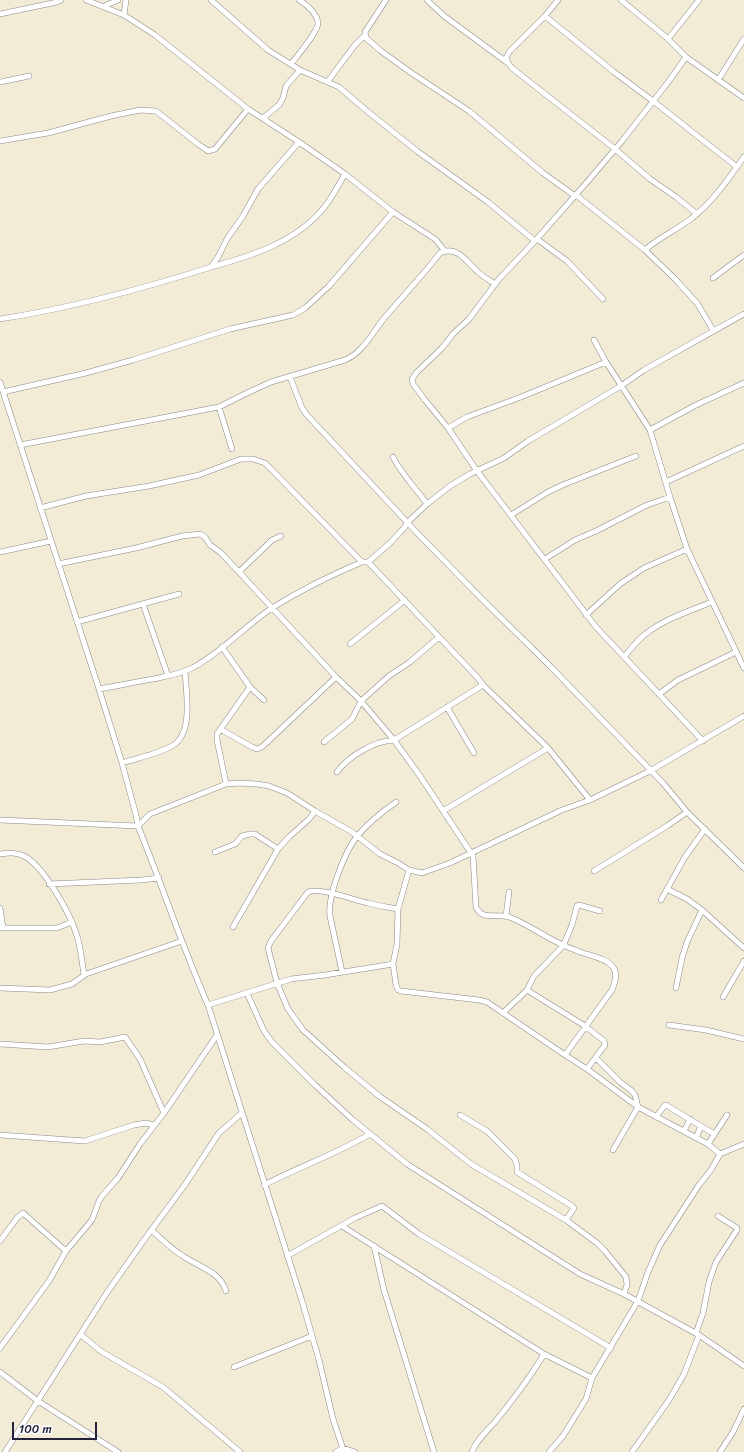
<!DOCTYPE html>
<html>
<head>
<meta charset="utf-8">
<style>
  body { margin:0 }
  #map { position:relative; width:744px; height:1452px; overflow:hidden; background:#f2ecd7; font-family:Sriracha,sans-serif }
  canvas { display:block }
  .scale { position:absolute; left:12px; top:1422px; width:85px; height:18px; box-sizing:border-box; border:2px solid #22223b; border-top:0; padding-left:5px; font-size:12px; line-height:14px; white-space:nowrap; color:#22223b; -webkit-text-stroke:3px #fff; paint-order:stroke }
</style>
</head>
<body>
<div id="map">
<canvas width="744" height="1452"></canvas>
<div class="scale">100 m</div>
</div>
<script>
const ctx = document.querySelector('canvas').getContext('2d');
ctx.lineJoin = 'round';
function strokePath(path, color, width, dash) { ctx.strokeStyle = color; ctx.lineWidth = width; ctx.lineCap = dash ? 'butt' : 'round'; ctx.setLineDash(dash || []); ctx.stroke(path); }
const street = new Path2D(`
  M211,0L268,50L300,70L339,87L367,111L417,151L488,202L535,241
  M386,0L365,32L366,38L381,51L410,72L469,111L543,173L575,196
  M427,0L444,16L508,63
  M558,0L545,16L509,52L506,58L508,63L512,68L615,149L650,179L676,197L697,214
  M621,0L666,37L686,57L744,98
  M104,6L118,0
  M0,14L57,2L61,0
  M124,15L126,0
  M545,16L614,72L653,101L737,167
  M668,39L699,0
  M686,57L669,81L622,141L588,181L535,241L499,279L469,319L453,334L442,348L417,372L412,379L413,384L425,400L448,428L477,471L596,627L703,741
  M291,64C297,56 319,31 318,22C316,12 307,5 299,0
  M718,80L744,39
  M328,81L355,45L365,35
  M0,82L29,76
  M263,118L279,105L283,98L286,86L300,70
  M0,141L48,133L111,116L140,110L156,111L198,144L208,151L215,149L248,109
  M299,142L345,174L393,212L435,239L445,251
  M576,195L645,250L675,279L697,303L713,330
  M537,239L567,261L603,299
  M645,250C659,237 677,230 692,218C713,202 728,179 744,157
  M211,267C252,256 299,241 326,205C333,196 339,184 345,174
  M713,278L744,255
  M0,319C72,308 142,289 211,267L218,257L227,239L243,216L258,189L299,142L248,109L155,35L124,15L86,0
  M594,340L606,362L650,430L670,497L687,549L744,668
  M290,377L302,408L307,415L420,536L484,601L550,666L663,783L687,812L744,868
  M0,382L99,689L122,763L136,815L138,826C162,885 182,946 208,1005L302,1301L319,1360L333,1419L344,1452
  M3,392L86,373L133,360L230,329L293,315L305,308L329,286L393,212
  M219,407L232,449
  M448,428L467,417L521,397L606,362
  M650,430L696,405L744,383
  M20,445L219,407L247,393L271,382L345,360C364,352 373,331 386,316C404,295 423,275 440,253C457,245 466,261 477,271C482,276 489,280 495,284
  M393,457C402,475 416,488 427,504
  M666,482L744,446
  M40,508L86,496L149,486L199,475L241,459H253L265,463L362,562H368L477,677L483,685L548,748L590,800
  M511,515L548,492L565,484L636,456
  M0,552L51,541
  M545,559L575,540L596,531L647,505L670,497
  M368,562L389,544L404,528L408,522L427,504L450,486L470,474L504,458L528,441L621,386L644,370L744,314
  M58,564L136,548L182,536L200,534L205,537L210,545L220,552L239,572L336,677L361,701L394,740L420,776L473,856L476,907C482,921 496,913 509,917C528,924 544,937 563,945C569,948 576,950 583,953C592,956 607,959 613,967C618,974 615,982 612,990L565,1055
  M239,572L272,540L281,536
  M143,604L168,676
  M586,615L620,584L644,568L687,549
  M77,622L179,594
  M350,644L405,600
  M222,647L250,687L264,700
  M624,657C630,650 636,642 643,636C662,620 689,611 712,602
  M99,689C117,686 135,682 153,679C167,676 182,674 194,667C223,651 245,626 272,608C301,590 331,575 362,562
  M659,694L678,680L736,652
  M447,707L474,753
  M220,729L252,747L257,749L262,747L336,677
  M324,742L352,719L361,701L389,676L410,662L439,637
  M122,763C137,758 158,754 172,746C194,734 186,692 185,671
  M337,772C349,756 374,741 394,740L483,685
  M226,784L217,740V734L250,687
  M443,811L548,748
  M0,820L138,826L150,814L226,784L239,783L257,784L269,786L287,793L315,811L352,832L380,854L398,863L409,870L422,873L450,863L562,810L590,800L650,771L744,716
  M215,852L235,844L242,836L250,834H255L278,849
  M0,854C8,853 16,852 24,856C44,866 71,915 77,936C81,949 82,962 84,975
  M409,870L398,909L397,944L393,964L396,985L398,990L401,991L479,1000L487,1002L565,1055L587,1069L638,1107L708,1144L720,1154L711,1170L699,1185L660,1245L648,1272L638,1301L592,1378L586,1399L563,1436L549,1452
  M594,871L667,826L687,812
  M49,884L141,880L159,878
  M667,889L687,899L702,910L744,948
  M661,900L685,857L705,829
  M0,908L3,928
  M398,909C388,907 378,906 368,903C354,900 320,887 308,892L271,941L268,948L277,983L288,1009L303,1030L344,1067L379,1096L427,1129L471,1164L566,1220L597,1243L605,1251L626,1277L627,1285L624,1294
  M506,916L509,892
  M233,927L278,849L289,837L309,819L315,811
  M0,928H57L72,922
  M342,972L330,916C327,896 345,851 358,835C369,822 382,812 396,802
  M0,988L50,990L72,984L86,974L182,941
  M676,988L682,958L687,942L702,910
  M527,990L585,1026L604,1041L605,1045L587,1069
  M247,993L264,1031L272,1042L315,1085L353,1120L407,1164L580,1274L624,1294L699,1335L744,1366
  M723,997L744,961
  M208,1005L291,979L325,975L393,964
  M503,1013L527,990L534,976L563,946L572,925L577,906L579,905L600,911
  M669,1025L706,1030L744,1039
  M0,1044L48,1047L84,1041L100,1042L125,1037L140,1059L164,1113
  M596,1058L620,1082L632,1091L635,1095L638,1107L613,1150
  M460,1115L487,1131L515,1159L517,1166V1172L572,1206L574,1208L566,1220
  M656,1117L665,1105H666L714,1134
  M684,1131L690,1119
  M0,1135L85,1141L134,1125L146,1123L153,1125
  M696,1138L701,1126
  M708,1144L727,1115
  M720,1154L744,1144
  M264,1185C299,1167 336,1154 370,1134
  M342,1226L544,1354L592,1378
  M151,1230C162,1239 171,1249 183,1256C197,1266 221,1272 226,1291
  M0,1241L17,1218L23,1213L66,1251
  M374,1246L384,1290L434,1452
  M287,1256L355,1218L382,1206L419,1234L611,1348
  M696,1333L703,1313L709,1282L716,1262L737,1230V1228L718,1216
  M81,1335L102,1352L163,1387L240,1452
  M0,1348L49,1281L66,1251L92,1220L99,1201L102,1196L118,1178L140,1144L164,1113L217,1035
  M234,1367L312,1336
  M0,1372L38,1401L118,1452
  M5,1452L106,1294L144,1240L184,1186L219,1133L242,1113
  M336,1452L343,1448L355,1452
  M472,1452C477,1438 490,1429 499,1417C515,1397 531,1376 544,1354
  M632,1452L669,1400L684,1374L699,1335
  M720,1452L733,1432L744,1409`);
strokePath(street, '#8a8789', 6);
strokePath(street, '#fff', 5);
</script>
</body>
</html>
